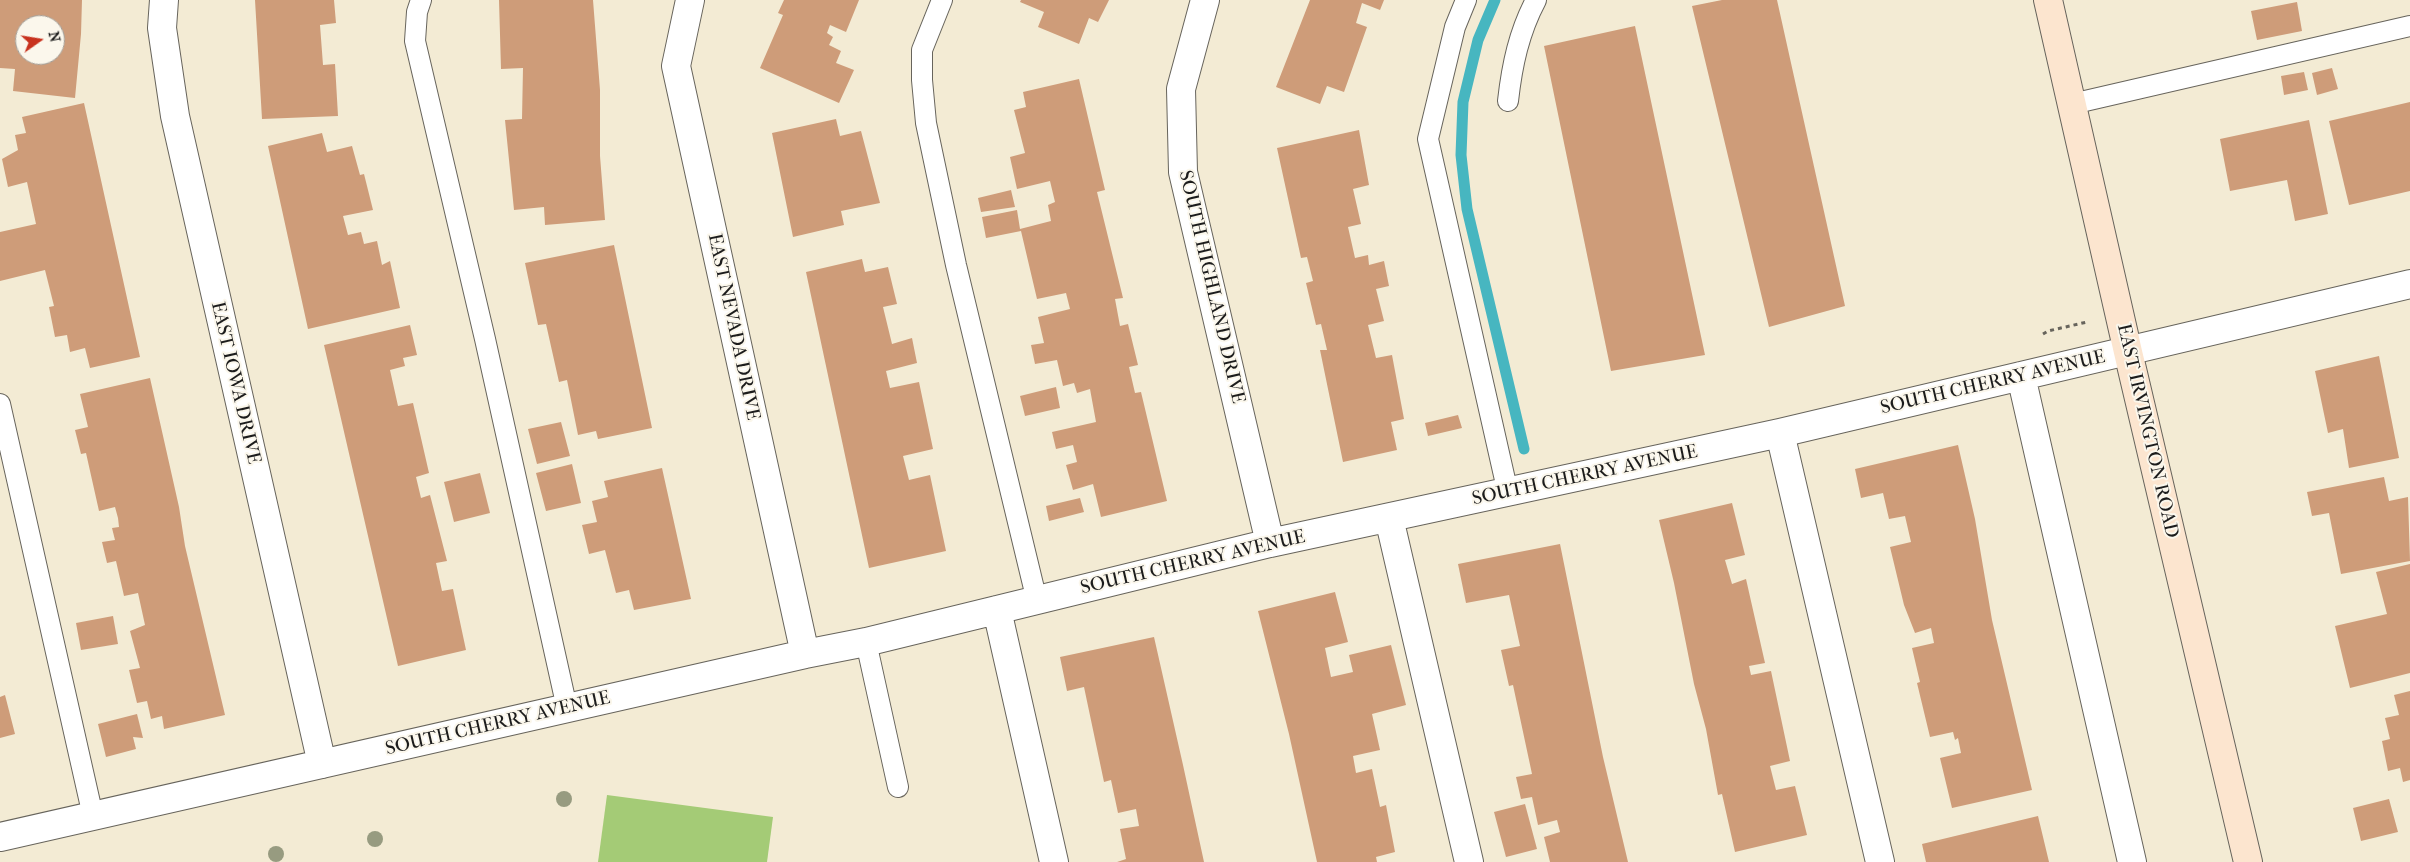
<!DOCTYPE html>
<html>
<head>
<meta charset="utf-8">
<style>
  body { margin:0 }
  #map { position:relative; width:2410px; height:862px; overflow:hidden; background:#f3ebd4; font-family:"IM FELL French Canon",serif }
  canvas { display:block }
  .north { position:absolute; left:15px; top:15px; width:50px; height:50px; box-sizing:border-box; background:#fbf7ec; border:1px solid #a29f99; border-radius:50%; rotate:77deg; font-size:14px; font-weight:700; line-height:20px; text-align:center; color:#1c1c1c }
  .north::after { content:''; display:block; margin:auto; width:18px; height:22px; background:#c8321e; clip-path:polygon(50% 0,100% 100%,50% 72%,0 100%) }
</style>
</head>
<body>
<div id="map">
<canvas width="2410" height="862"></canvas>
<div class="north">N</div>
</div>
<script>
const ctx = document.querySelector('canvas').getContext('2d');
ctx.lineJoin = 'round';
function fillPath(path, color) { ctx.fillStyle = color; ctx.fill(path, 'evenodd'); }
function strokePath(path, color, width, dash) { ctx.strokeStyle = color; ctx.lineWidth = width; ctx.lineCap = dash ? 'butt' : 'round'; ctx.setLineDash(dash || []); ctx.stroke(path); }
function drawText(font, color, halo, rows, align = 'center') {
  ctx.font = font + ' "IM FELL French Canon",serif'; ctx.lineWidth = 4; ctx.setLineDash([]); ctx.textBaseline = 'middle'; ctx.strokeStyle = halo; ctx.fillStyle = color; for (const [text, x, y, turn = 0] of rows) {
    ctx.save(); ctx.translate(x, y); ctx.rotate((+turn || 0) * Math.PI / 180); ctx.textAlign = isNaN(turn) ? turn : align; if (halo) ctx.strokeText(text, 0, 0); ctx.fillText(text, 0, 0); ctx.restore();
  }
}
fillPath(new Path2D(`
  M607,795L773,817L767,862H598Z`), '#a4cb76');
strokePath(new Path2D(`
  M1495,0L1478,40L1463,102L1461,155L1467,209L1524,449`), '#47b6c0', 11);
fillPath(new Path2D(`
  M0,0H82L81,34L75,98L13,91L15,69L0,68ZM25,25H55V55H25Z
  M255,0H334L336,23L320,25L323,65L335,64L338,116L262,119Z
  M499,0H593L600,90V156L605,220L545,225L544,207L514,210L505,120L522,119L523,68L501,69Z
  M784,0H859L846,32L830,25L827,33L833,37L829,45L841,51L836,63L854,70L839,103L760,68L783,15L778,13Z
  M1021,0H1109L1098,22L1089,18L1079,44L1038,27L1044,12L1020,2Z
  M1310,0H1384L1380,10L1362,3L1356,23L1367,27L1344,92L1327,86L1320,104L1276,87Z
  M1722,0H1777L1845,306L1769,327L1692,6Z
  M2297,2L2302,31L2257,40L2251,11Z
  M1635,26L1705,355L1611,371L1544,46Z
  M2332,68L2338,89L2317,95L2312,73Z
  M2304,72L2308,90L2284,95L2281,76Z
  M1079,79L1105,190L1097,192L1123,298L1115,299L1120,326L1128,324L1138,365L1129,367L1135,393L1141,392L1167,501L1101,517L1093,484L1073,490L1066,465L1077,462L1073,445L1056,449L1052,432L1096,422L1090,389L1077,393L1074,383L1063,386L1057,360L1035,364L1031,345L1044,343L1038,317L1070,309L1066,293L1037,299L1021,231L986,238L982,217L1017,210L1020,229L1051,221L1048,205L1055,202L1050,181L1017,189L1010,157L1025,153L1014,110L1026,107L1023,92Z
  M2410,102V191L2349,205L2329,121Z
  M84,103L140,357L90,368L85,348L70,352L67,335L55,337L49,307L54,306L45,270L0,281V232L36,224L27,182L8,187L2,159L18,150L15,135L26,133L22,117Z
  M836,119L840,136L861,131L880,203L841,211L844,225L793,237L772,133Z
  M2309,120L2328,214L2295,221L2287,180L2230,191L2220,139Z
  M1359,130L1369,185L1353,189L1361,224L1348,227L1355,258L1368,255L1369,265L1384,261L1389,286L1376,289L1384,321L1368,325L1376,358L1392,355L1404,419L1391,422L1397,450L1343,462L1320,350H1327L1321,324L1316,325L1306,283L1313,281L1307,257L1301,258L1277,148Z
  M322,133L327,152L352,146L360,175L364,174L373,210L343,216L348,235L361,232L364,244L377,241L382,265L390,261L400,308L308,329L268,146Z
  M1011,190L1015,207L981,212L978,198Z
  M614,245L652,428L598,439L596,431L578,435L567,380L559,382L546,324L538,325L525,263Z
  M862,259L865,272L888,267L897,304L883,307L892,344L912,338L917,363L886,371L890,388L919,382L933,449L903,456L909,480L930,475L946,551L869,568L806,272Z
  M410,325L417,355L403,358L405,366L390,370L398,406L413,403L429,473L416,477L421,498L430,495L447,561L436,563L442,591L453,589L466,650L398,666L324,345Z
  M2379,356L2399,458L2349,468L2343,429L2328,433L2315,371Z
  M150,378L179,507L185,546L225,715L164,729L162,716L151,719L147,701L137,703L129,670L140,668L130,631L145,625L138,593L124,596L116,561L107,563L102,542L115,540L112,528L119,527L118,518L115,507L99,511L86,453L81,454L75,430L88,427L80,394Z
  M1056,387L1060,408L1025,416L1020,396Z
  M1458,415L1462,428L1428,436L1425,423Z
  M561,422L570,456L537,464L528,429Z
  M1958,445L1975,519L1992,620L2032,790L1952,808L1940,758L1961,753L1958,738L1955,740L1953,732L1930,737L1917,683L1920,682L1912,648L1934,643L1931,628L1915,633L1904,605L1890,547L1911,542L1905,516L1889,519L1883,493L1861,498L1855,469Z
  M572,464L581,503L546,511L536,473Z
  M662,468L691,599L634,610L629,590L616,593L605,550L589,554L582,525L597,522L592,501L608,497L604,481Z
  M480,473L490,513L454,522L444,482Z
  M2384,477L2389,501L2408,497L2410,561L2341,574L2329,513L2312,516L2307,492Z
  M1080,498L1084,512L1049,521L1046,506Z
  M1732,503L1745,555L1725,560L1732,584L1746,579L1765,663L1749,666L1751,675L1771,671L1790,761L1770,766L1776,790L1795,786L1807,835L1735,852L1722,794L1718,795L1706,729L1694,684L1674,583L1659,520Z
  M1560,544L1603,757L1628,862H1550L1544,837L1560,832L1557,820L1538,825L1532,797L1521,799L1516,777L1532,774L1513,685L1509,686L1501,650L1520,646L1509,595L1466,603L1458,564Z
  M2410,564V673L2350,688L2335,626L2387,614L2376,572Z
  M1335,592L1348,642L1325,648L1331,677L1353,672L1349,655L1391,645L1406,705L1372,714L1380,750L1353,756L1356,773L1372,769L1380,807L1386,805L1395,852L1376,857L1377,862H1317L1289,734L1258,611Z
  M113,616L118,644L81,650L76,623Z
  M1154,637L1183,765L1204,862H1117L1126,859L1120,829L1139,826L1136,809L1118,813L1111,780L1104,782L1084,687L1067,691L1060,657Z
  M2410,691V780L2403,782L2400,768L2388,771L2382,741L2390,739L2385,718L2399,715L2394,695Z
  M5,695L15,734L0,738V697Z
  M137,714L143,738L133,737L136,749L106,757L98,724Z
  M2389,799L2398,832L2361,841L2353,808Z
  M1525,804L1537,849L1506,857L1494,812Z
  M2038,816L2049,862H1926L1922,844Z`), '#ce9c79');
const service = new Path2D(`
  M421,0L417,12L415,41L485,339L567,708
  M942,0L922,50V80L926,123L956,265L1037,601
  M1466,0L1455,27L1428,139L1508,493
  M1508,101C1512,65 1519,32 1536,0
  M2072,104L2410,26
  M0,404L93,816
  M866,642L898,787`);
const minor = new Path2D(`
  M164,0L162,28L175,116L322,764
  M690,0L676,66L805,654
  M1205,0L1181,89L1183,172L1270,543
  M2021,376L2132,862
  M1780,433L1880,862
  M1389,518L1469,862
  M997,610L1054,862
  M0,837L805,654L866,642L1270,543L1780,433L2410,284`);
const secondary = new Path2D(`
  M2048,0L2128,352L2248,862`);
strokePath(service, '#67645c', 22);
strokePath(minor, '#67645c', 30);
strokePath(secondary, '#67645c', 30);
strokePath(new Path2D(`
  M2043,334L2048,331L2087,322`), '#67645c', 3, [4, 4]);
strokePath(service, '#fff', 20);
strokePath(minor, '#fff', 28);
strokePath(secondary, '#fce5cf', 28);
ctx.fillStyle = '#979b80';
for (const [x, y] of [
  [564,799],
  [375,839],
  [276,854]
]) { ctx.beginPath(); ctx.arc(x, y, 8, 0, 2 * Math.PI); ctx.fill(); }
drawText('19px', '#1c1c1c', '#fbf7ec', [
  ["SOUTH HIGHLAND DRIVE",1211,287,77],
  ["EAST NEVADA DRIVE",733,327,78],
  ["EAST IOWA DRIVE",235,383,77],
  ["SOUTH CHERRY AVENUE",1993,383,-13],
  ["EAST IRVINGTON ROAD",2147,431,77],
  ["SOUTH CHERRY AVENUE",1585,476,-12],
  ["SOUTH CHERRY AVENUE",1193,563,-13],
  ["SOUTH CHERRY AVENUE",498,724,-13]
]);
</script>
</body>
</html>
